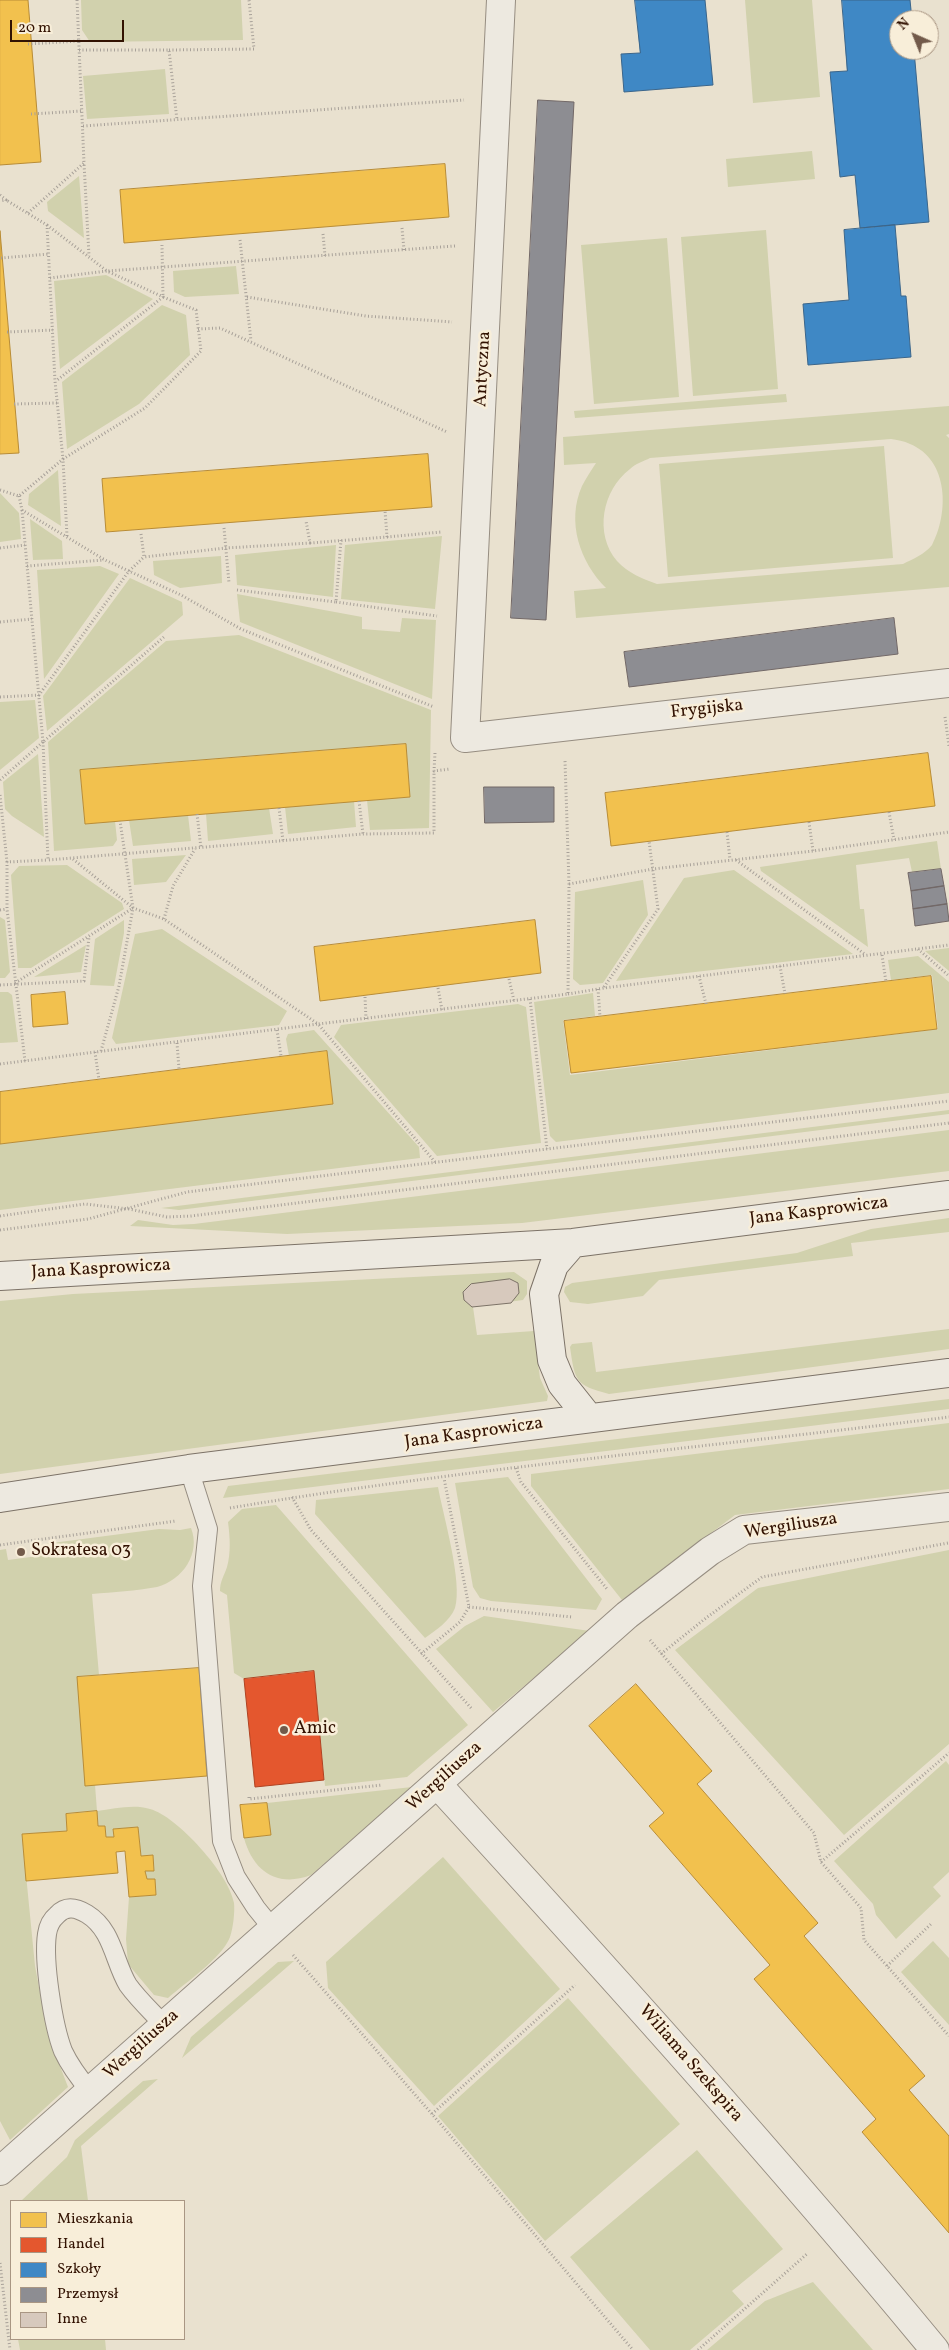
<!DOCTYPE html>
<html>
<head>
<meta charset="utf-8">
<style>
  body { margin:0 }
  #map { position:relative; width:949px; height:2350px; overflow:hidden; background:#e9e1cf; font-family:Vollkorn,serif }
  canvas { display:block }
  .legend { position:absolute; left:10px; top:2200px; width:175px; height:140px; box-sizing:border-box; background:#f8eed9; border:1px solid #a99683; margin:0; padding:6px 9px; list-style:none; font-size:15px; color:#321202 }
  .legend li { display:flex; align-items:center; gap:10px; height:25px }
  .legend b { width:25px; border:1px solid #a99683 }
  .north { position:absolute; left:889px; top:10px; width:50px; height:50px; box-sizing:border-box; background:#f8eed9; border:1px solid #a99683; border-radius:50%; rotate:316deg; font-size:14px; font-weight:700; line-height:20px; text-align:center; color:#321202 }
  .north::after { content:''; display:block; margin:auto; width:18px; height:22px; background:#725a4a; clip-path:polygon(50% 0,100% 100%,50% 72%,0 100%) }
  .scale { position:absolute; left:10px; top:20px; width:114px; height:22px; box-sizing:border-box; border:2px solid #321202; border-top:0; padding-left:6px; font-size:15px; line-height:18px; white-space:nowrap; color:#321202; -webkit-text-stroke:4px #f8eed9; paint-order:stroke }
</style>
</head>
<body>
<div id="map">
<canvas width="949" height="2350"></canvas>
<ul class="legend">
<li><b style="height:14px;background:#f2c14e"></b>Mieszkania</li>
<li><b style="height:14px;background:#e4572e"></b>Handel</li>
<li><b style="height:14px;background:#3f88c5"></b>Szkoły</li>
<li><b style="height:14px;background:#8d8d92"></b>Przemysł</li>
<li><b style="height:14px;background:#d7c9bd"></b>Inne</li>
</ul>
<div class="north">N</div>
<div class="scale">20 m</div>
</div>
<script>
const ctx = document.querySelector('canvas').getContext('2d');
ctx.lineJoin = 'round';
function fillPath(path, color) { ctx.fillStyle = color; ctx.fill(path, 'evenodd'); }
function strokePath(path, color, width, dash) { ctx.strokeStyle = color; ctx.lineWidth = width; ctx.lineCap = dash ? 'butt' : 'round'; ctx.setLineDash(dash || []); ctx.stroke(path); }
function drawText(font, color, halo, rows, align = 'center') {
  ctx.font = font + ' Vollkorn,serif'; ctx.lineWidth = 5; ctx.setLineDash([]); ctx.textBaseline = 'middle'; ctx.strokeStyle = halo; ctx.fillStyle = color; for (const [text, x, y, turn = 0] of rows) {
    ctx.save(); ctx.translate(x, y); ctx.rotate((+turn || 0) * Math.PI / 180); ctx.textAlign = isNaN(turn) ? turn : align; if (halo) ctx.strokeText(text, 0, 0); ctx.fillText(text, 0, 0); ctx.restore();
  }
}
fillPath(new Path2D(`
  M81,0H241L243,40L90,42L82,30Z
  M745,0H812L820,97L753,103Z
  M165,69L169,114L87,119L83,76Z
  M812,151L815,179L728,187L726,159Z
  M79,176L84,238L48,211L47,202Z
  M766,230L778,389L693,396L681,237Z
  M667,238L679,397L594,404L581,245Z
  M236,266L239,294L185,297L174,292L173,271Z
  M106,275L153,299L60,369L54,281Z
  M162,305L186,315L190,355L139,404L67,449L62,382Z
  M786,394L787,402L575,418L574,411Z
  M949,406V434L946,435L949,438V587L576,618L574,591L606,588C580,562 566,522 582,486C586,478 591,471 596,463L564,465L563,437ZM891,439C897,440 904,441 910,444C949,460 949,513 932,545C925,554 913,559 903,564L657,584C643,579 628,573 617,561C594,534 602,490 630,469C635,464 644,461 650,458Z
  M884,446L893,558L668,577L659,464Z
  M58,470L61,526L28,505L29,494Z
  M0,493L19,513L21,539L0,542Z
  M30,519L62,541L63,559L33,560Z
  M442,536L435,609L341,599L345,545Z
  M336,545L333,597L237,585L235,555Z
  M221,556L222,583L180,588L154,575L153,561Z
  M100,566L119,574L44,679L37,570Z
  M130,578L182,602L183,615L47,731L43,696Z
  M237,594L362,617V629L400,632L402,618L436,620L432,699L240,622Z
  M239,635L431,710L429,828L370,830L367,800L410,797L405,744L80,770L85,824L115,821L117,840L113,846L54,851L48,742L166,641Z
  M35,700L39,738L0,770V702Z
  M38,754L44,837L12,816L5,809L3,782Z
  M354,801L356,827L288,834L285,807Z
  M269,808L273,834L208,841L206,814Z
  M188,815L191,841L133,846L129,820Z
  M937,841L941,869L912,872L909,858L856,865L860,909H864L868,947L761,871L760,867Z
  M186,855L166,882L134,885L132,859Z
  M67,865L122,903L124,909L31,968H18L11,875L19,866Z
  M734,870L853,954L616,981L684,878Z
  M643,880L648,915L603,983L580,985L573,979L575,892Z
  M0,917L5,920L10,972L5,978H0Z
  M124,920V933L114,986L90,985L95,939Z
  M162,929L287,1011L279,1025L116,1044L112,1038L135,934Z
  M86,945L81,972L34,977Z
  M949,948V971L925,951Z
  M918,956L949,982V1093L556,1142L550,1136L534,1002L593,993L595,1016L563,1020L570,1075L938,1029L932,975L891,980L888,960Z
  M0,992H8L12,995L18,1042L0,1043Z
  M518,1004L526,1007L541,1143L437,1156L334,1037L341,1025Z
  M314,1030L419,1147L420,1158L0,1210V1144L333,1104L327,1051L289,1056L286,1039L288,1034Z
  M949,1110V1114L179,1210L161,1208Z
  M949,1130V1171L522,1223L287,1234L130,1226L138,1220L173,1225L194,1224Z
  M949,1218V1232L851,1243L853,1256L659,1280L643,1296L588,1304L570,1302L564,1292L565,1287L572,1283L797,1253L871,1229Z
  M514,1272L527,1281V1294L523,1300L473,1307L477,1335L534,1331L540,1378L548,1396L547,1401L0,1474V1301L73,1294Z
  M949,1329V1349L609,1394C575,1385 575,1381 570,1347L572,1344L592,1342L596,1372Z
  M949,1399V1409L223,1498L228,1486Z
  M949,1423V1489L735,1515L622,1600L531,1486V1474Z
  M508,1477L602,1599L596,1610L491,1601L480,1598L473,1587L455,1483Z
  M438,1487C443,1515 463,1582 455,1608C450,1621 436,1630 425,1638L315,1514L316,1500Z
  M276,1505L468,1725L407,1777L325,1786L314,1671L244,1679L234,1673L227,1595L220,1591C220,1581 224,1576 227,1567C231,1553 230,1537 228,1522L242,1509Z
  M191,1528C201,1553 183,1580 157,1587C136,1591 113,1592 92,1594L99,1675L78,1677L86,1786L95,1785L97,1811C114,1809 133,1804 150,1809C177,1816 230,1875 234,1903C235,1912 233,1929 230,1937C222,1958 185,1983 168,1998L154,1995L128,1964L126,1939L129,1897L156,1895L155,1879H147L145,1871H154L153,1855L141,1856L138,1827L113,1829L114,1837H106L98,1826L97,1811L66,1814L67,1831L22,1834L35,1966L48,2035L68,2087L10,2140L0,2121V1550L6,1549L8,1560L38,1556L37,1545L159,1529L180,1530Z
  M949,1550V1744L844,1835L675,1650L758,1588Z
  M484,1616L590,1631L493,1712L436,1649L465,1626Z
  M946,1761L949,1765V1872L933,1887L941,1896L896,1939L876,1915L873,1904L834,1861Z
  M412,1787L311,1875C277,1888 253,1871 244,1838L271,1835L267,1803Z
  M443,1857L560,1989L434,2106L328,1988L326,1962Z
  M933,1941L949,1958V2025L901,1972Z
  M294,1961L182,2058L191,2037L278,1962Z
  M568,1998L680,2124L545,2241L438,2116Z
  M158,2079L81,2146L88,2201H21L67,2157L75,2140L143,2081Z
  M697,2150L783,2249L732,2291L744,2304L690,2350H650L570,2257Z
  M813,2282L873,2350H707L765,2301Z
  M18,2339H105L106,2350H20Z`), '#d1d1ad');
const homes = new Path2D(`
  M0,0H28L41,162L0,165Z
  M445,164L449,217L124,243L120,190Z
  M0,231L19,453L0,454Z
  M428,454L432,507L106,532L102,479Z
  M406,744L410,797L85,824L80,770Z
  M928,753L935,806L611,846L605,793Z
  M535,920L541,973L320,1001L314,947Z
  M931,976L937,1029L571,1073L564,1021Z
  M65,992L68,1024L33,1027L31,995Z
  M327,1051L333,1104L0,1144V1092Z
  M199,1668L207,1776L85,1786L77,1677Z
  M636,1684L712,1771L697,1784L818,1923L804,1936L925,2076L909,2090L949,2136V2233L862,2132L876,2119L754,1979L770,1965L649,1826L664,1813L589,1726Z
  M267,1803L271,1835L244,1838L240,1805Z
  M97,1811L98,1826H105L106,1837H114L113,1829L138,1827L141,1856L153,1855L154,1871H145L147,1879H155L156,1895L129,1897L125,1851L116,1852L118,1873L26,1881L22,1834L67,1831L66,1814Z`);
fillPath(homes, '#f2c14e');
strokePath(homes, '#b88c37', 1);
const shops = new Path2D(`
  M314,1671L324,1780L255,1787L244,1679Z`);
fillPath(shops, '#e4572e');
strokePath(shops, '#af4221', 1);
const schools = new Path2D(`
  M635,0H705L713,85L624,92L621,54L640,53Z
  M842,0H910L912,20H899V50H914L929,222L860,228L855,175L840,177L830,72L847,71Z
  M895,225L901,296H906L911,357L808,365L803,304L849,300L844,230Z`);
fillPath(schools, '#3f88c5');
strokePath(schools, '#3b658a', 1);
const industry = new Path2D(`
  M538,100L574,102L546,620L511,618Z
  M894,618L898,654L629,687L624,652Z
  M484,787H554V822L485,823Z
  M941,869L944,886L911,891L908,873Z
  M944,886L947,904L913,909L911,891Z
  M947,904L949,921L915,926L913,909Z`);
fillPath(industry, '#8d8d92');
strokePath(industry, '#726867', 1);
const building = new Path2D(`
  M510,1279L518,1283L519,1293L511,1303L472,1307L464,1300L463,1292L471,1284Z`);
fillPath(building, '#d7c9bd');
strokePath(building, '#7c7267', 1);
const service = new Path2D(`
  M189,1469L208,1529L202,1586L222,1841L236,1877L256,1908L273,1929
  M90,2091C79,2078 70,2066 63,2051C53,2025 43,1961 47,1934C48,1927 51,1920 57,1915C66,1905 77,1908 87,1914C113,1930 114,1962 128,1985C138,1999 152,2012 164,2025`);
const minor = new Path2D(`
  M501,0L465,738L949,683
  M438,1785C607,1970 775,2156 935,2350
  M0,2171L627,1615L710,1551L744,1530L949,1507`);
const secondary = new Path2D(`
  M573,1243L554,1265L544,1294L552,1360L562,1384L589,1418
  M0,1276L573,1243L949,1195
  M0,1498L189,1469L949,1373`);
strokePath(service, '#968d81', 20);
strokePath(minor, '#968d81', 30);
strokePath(secondary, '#7c7267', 30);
strokePath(new Path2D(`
  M77,0L84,163
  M28,44L79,41
  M79,50H169L177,120
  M169,50L254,49L249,0
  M31,114L82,111
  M83,126L464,100
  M0,195L6,200L0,201
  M28,213L84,163L89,256
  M47,225L107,271L455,246
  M402,228L404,250
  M323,234L325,256
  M240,240L251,341
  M1,258L49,254
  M50,278L107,271L163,297L56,381
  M247,297L366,316L452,322
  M198,329L220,328L447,432
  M7,332L53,330
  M14,404L57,403
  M0,490L19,496L63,459L55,381L47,225L6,200
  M19,496L22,510L105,560L181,595L241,629L434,707
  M22,510L43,742L165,636
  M224,528L229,583
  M141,534L144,557L226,548L310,543L306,521
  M67,536L63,459L145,408L201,351L196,310L163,297L162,245
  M387,537L441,532
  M310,543L387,537L385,510
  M0,548L25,545
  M27,566L104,560
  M237,590L336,602L341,540
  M336,602L437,616
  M0,622L32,619
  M0,697L39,695L129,571L144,557
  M945,717L949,746
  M43,742L48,860L363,834L434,833V771
  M435,753L434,771L450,769
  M0,780L43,742
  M0,795L7,862
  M359,801L363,834
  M279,808L283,841
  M889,812L894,840
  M197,814L201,848
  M809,822L813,851
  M727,832L730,860
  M73,859L133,908L164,919L318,1024L568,994L569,884L565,761
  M736,860L866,955
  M569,884L653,869L813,851L949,832
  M0,910L7,909
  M164,919L173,886L195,849
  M918,949L949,976
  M882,955L886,982
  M780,966L785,994
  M699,976L706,1004
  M509,979L514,1001
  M15,983L133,908L120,821
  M0,985L84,981L89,937
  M604,987L658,909L649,841
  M438,988L442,1010
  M598,989L600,1017
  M568,994L604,988L949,945
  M365,997L366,1019
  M530,999L547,1149
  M277,1030L281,1056
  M177,1043L179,1069
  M101,1051L119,986L133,908
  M95,1052L99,1080
  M25,1061L7,909V862L48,860
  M0,1064L318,1024L435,1162
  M0,1216L85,1204L129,1209L167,1217L191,1216L949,1123
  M0,1230L88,1219L187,1192L949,1101
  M516,1468L521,1482L607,1589
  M292,1497L311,1530L472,1709
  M230,1508C468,1468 710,1447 949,1417
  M0,1545L176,1521
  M469,1607L572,1617
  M650,1640L814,1833L821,1862L861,1908L864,1940L949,2036
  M421,1654L460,1622L469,1607L444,1478
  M661,1654L706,1618L762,1577L948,1543
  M249,1797V1799L382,1785
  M821,1862L949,1753
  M293,1955L432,2114L633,2350
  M887,1966L931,1924
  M432,2114L575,1985
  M0,2263L10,2350
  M698,2350L808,2253`), '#a8a199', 3, [1, 2.5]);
strokePath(service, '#ede9e0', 18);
strokePath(minor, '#ede9e0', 28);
strokePath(secondary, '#ede9e0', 28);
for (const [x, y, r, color] of [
  [21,1552,5,"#725a4a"],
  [284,1730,5,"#725a4a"]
]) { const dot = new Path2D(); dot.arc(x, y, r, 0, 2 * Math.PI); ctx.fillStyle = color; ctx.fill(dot); strokePath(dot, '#f8eed9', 2); }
drawText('18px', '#321202', '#f8eed9', [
  ["Antyczna",484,369,-87],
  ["Frygijska",707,710,-6],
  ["Jana Kasprowicza",819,1212,-7],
  ["Jana Kasprowicza",101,1270,-3],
  ["Jana Kasprowicza",474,1434,-8],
  ["Wergiliusza",791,1527,-9],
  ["Wergiliusza",445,1777,-42],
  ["Wergiliusza",142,2045,-42],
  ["Wiliama Szekspira",690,2064,49]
]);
drawText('18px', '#321202', '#f8eed9', [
  ["Sokratesa 03",31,1552],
  ["Amic",294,1730]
], 'left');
</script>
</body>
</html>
